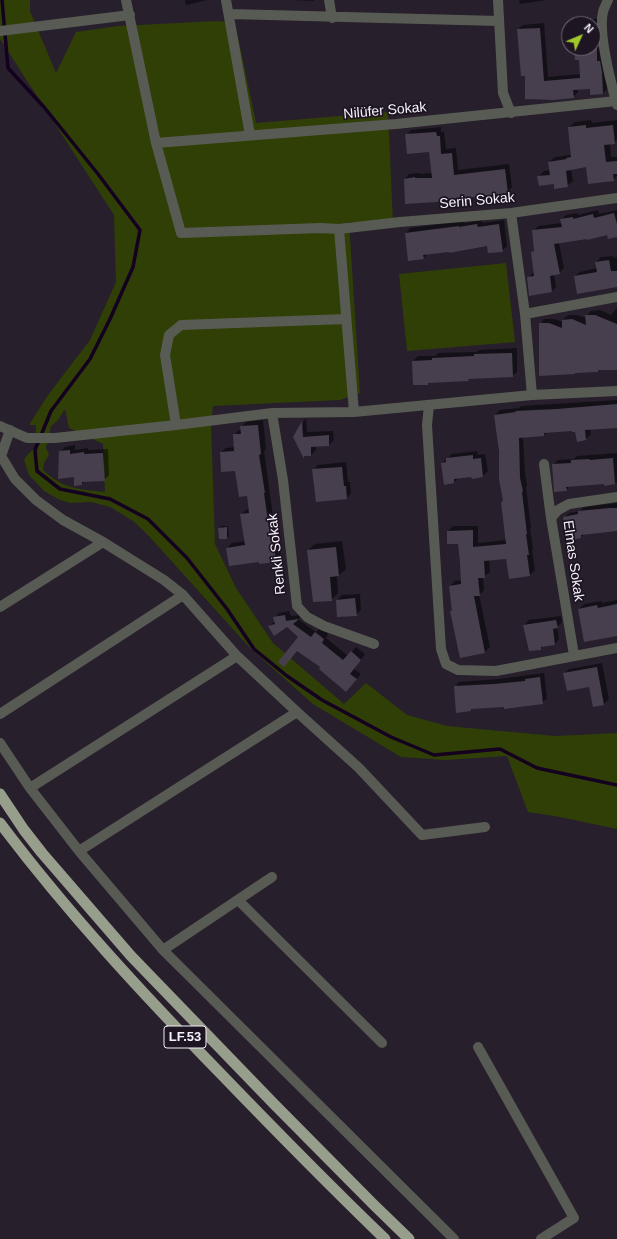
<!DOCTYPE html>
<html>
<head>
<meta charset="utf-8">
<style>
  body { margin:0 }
  #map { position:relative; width:617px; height:1239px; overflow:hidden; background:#271f2c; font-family:Helvetica,sans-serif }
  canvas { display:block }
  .north { position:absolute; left:561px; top:16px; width:40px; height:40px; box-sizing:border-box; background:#1d1522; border:1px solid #746d78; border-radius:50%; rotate:46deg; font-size:11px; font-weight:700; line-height:16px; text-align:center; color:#f6f1fa }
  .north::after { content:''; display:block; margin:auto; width:14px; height:18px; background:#a0c92b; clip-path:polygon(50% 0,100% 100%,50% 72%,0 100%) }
</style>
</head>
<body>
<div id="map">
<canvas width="617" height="1239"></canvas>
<div class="north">N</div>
</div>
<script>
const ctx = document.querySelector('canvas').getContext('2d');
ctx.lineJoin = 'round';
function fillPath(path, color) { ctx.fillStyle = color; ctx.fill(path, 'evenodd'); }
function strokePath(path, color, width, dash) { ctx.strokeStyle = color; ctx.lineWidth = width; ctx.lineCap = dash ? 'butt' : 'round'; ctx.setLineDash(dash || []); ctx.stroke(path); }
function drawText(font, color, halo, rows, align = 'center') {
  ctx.font = font + ' Helvetica,sans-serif'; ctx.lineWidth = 3.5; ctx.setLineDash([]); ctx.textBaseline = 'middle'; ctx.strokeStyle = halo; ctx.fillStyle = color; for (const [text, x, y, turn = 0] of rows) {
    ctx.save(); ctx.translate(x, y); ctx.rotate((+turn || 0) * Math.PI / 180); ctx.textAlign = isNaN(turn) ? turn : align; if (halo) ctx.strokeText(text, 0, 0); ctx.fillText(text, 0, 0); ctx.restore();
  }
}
fillPath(new Path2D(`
  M0,0H30V11L56,73L76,32L118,26L217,21L235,23L256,123L388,112L393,224L349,222L360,393L340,400L213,406L211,424L215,544L236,588L273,643L344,704L366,683L407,715L447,726L555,736L617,733V829L560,817L528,812L507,756L445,760L401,757L313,704L250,648L147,534L133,521L110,507L91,502L70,503L58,499L44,491L29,475L24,460L29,453L36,447V425H29L48,395L90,340L116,282L114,215L0,39ZM65,409L69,428L103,444L105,492C78,489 63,489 43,470L44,463L49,455L46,448L51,426L58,420Z
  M506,263L515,342L407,351L399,274Z`), '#303f06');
fillPath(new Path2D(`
  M185,0H207L186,5Z
  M291,0H314L313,1Z
  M519,0H547L520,4Z
  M578,19H599L608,88L603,93L591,88L578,89V92L573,97L526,75L518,29L523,25L544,23L548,77L580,74V59L575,48H593V24H573Z
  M591,120L592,123L617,120V140L614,143L610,144L611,157H617V176L613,180L587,166L571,169L573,181L567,186L539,176L544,171L550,170L549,162L555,157L571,155L569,127L575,122Z
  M441,127V132L444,131L446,149L456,148L458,170L509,164L512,187L507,192L405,179L409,174L420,173V174L432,173L430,151L406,135L411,130Z
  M598,210L599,214L617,210V236L607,234L559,243L564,268L559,273L554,274L556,287L552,291L528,278L533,273H535L532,252L535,249L533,231L538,226L562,223L561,220L566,215L577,213L578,215Z
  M482,220V223L504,220L507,246L502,251L488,245L428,253L424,258L406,233L410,228L464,221V223Z
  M613,256L614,258L617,257V286L575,276L580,272L597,268L596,262L601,257Z
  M617,308V369L577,371L575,373L540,324L544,319H554L563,322V320L568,315H577L586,318V316L591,311L600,310L611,315Z
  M517,348V372L512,376L470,378L468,380L430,382L427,384L413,361L418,356H436L438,353L477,352L479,350Z
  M617,400V427L590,429L591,434L586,439L578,440L576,430L547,432L544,435L523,437L525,473L527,486L526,487L531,528L530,529L533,549L532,550L535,570L530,575L509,578L507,558L489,560L490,572L483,577L484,590L479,595L490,647L485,652L461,657L451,612L453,610L450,586L455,581L462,580L459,543L448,531L453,526H478V543L507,540L495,415L500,410L519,408L521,406Z
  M306,418L307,432L333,431L334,440L329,445L316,446V450L311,455H306L304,457L294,437L303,422Z
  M263,420L266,449L264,451L276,538H278L281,556L276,561L260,560L227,548L232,543L246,541L242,514L246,510L249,509L247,495L236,470L221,452L226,448L235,447L234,435L239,430H242L241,427L246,422Z
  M75,445V450L88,448V450L108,449L109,475L104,480L85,481L82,484L60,452L65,447Z
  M477,451L478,455L485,454L488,471L483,476L472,475L459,478L454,482L442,463L452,454Z
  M617,453V483L605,484V483L570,486L566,490L553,465L558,460L574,459L577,456Z
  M346,462L348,482H350L351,493L347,498L313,470L318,465Z
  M617,503V530L585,533L581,537L564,518L569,513L580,511L584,507Z
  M221,526H228L229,536L227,538L219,528Z
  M342,541L346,569L339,575L337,576L338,593L331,600L308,550L315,544Z
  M360,594L361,610L356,615L337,600L342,595Z
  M617,600V636L579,609L584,604L602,601V603Z
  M289,611L291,616L302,615L298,619L316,632L320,628L328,634L326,638L348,656L356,647L365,654L354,669L361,674L346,691L322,667L299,637L287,626H269L275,621V618L279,613Z
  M561,616L562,622L557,627L559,639L555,644L544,645L541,649L524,625L529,620Z
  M602,663L609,699L604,704L594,706L590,686L564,674L569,669Z
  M544,673L547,698L542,703L474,707L471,710L455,687L459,682L499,679Z`), '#0007');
strokePath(new Path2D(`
  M2,0L8,68L44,107L98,174L140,230L133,267L110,319L90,359L51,411L35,450L37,471L60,489L110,499L148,519L187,558L227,609L254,649L287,676L322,700L391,737L434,755L500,749L537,768L617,785`), '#140120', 3.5);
fillPath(new Path2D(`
  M540,28L544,81L580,78L579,60H575L574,48H597V61H600L602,72L603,94L590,95V89L573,90L574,98L554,100L525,99V76H521L517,29Z
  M586,125V128L613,125L615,144L604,145L606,162L617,161V174H613L614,181L588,184L586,167L566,171L568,187L554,189V184L539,186L537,176L550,175L548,162L567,159L566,158L571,157L568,127Z
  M436,132L437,136H440L441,154L452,153L454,175L505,169L508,193L465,198V199L453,201L405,204L404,179L415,177V178H432L429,152L407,154L405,134Z
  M614,213L617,224V237L608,239L607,235L587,240V239L554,244L560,274L550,276L552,292L529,296L527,277L534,276L531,252L534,251L532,230L562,227L560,219L573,217V219L593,214L594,218Z
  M477,224L478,227L499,224L503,252L488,253L487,246L449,253V252L423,255L424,259L408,261L405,233L459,226V227Z
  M609,260L611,271H617V287L577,294L574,276L597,272L595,262Z
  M585,315H595L617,324V370H598V372L575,373V374L539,376V323H549L562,328V320L572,319L586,325Z
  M512,353L513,377L468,379L469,381L428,383V385H413L412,361L432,360V358L474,356V354Z
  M617,404V428L585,430L586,440L577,442L575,432H572V431L544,433V436L519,438L520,478L523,491L522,492L527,534H526L529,555H527L530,576L509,579L506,559L484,561L485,578H478L480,596H474L485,653L460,658L450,611H452L449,586L461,584L460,562L458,544H447V531L473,530V547L506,544L501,502L503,501L499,479V452L494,415L516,412L515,411L557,409Z
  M302,421L303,437L329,435V446L311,447V456H304V459L293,437Z
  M258,425L261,454L259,455L265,493H264L271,542H274L276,562L259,564V562L229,566L226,548L245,545L240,514L249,513L247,496L239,497L235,471L221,472L220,452L234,451L233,434H241L240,426Z
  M70,450V454L84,452V454L103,453L105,481L82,482V485L74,486V477L58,479L59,451Z
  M473,455V459L481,458L483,477L472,479L471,477L454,479V483L444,485L441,463L446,462V458Z
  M613,458L615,484L604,486V484L566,487L567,491L554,492L552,464L571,463V460L589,459L590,460Z
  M342,467L344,486H346L347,499L316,502L312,469Z
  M610,508H617V531L581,535V538L567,541L563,517L578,514V511Z
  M227,527V539H219L218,528Z
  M336,547L339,576L330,577L332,601L313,602L307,550Z
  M355,598L357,616L337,617L336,600Z
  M617,604V636L584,642L578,609L597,605L598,608Z
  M285,615L286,621L298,619V620L293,624L311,637L315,632L324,639L322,643L343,660L351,651L361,660L350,674L357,679L346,692L319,669L320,667L297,651L284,667L278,662L298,637L287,627L274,636L268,626L275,624L273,617Z
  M556,620L558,628L553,629L555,645L541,647V650L529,651L523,625Z
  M597,667L604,705L593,707L589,687L567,691L563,673Z
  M540,677L543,704L504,709V707L471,709V711L456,713L454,686L494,684L525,681V679Z`), '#473f4e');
strokePath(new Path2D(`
  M126,0L156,143L181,233L320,228L339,229L400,222L511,213L617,198
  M226,0L250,135
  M329,0L332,18
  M498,0L503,93L511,113
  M608,0C606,4 604,8 603,12C598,33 611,83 617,105
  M230,14L499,21
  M0,31L130,15
  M156,143L396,124L616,101
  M511,213L525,314L532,395
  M339,229L354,412
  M525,314L617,297
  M429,405L427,425L441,649L446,664L458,670L496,671L617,648
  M272,413L283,480L297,606L307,617L324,626L374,644
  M176,425L165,355L169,335L181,325L346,319
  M0,426L27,438H55L176,425L272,413L354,412L532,395L617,391
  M10,430L1,456L15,479L36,500L63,520L103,542L164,580L183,595L237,656L30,788
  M544,464L551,518L574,655
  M551,518L558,510L569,504L617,497
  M0,607L103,542
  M297,712L359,768L422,835L485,827
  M0,714L183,595
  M0,743L30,788L79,851L297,712L237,656
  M79,851L163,950L454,1239
  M238,900L382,1043
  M163,950L272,877
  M478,1047L574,1218L541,1239`), '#585b53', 10);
strokePath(new Path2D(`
  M0,794L24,830L42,853L131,956L274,1104L373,1204L409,1239
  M0,823C67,912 143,994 221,1074C275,1130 329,1185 385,1239`), '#989e8c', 11);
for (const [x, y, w] of [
  [185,1037,42]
]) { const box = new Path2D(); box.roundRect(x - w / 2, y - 11, w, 22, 3); ctx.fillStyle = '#1d1522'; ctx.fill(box); strokePath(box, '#f6f1fa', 1); }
drawText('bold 13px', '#f6f1fa', null, [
  ["LF.53",185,1037]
]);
drawText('14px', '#f6f1fa', '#1d1522', [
  ["Nilüfer Sokak",385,111,-5],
  ["Serin Sokak",477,201,-5],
  ["Renkli Sokak",277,554,-96],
  ["Elmas Sokak",573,561,82]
]);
</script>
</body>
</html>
